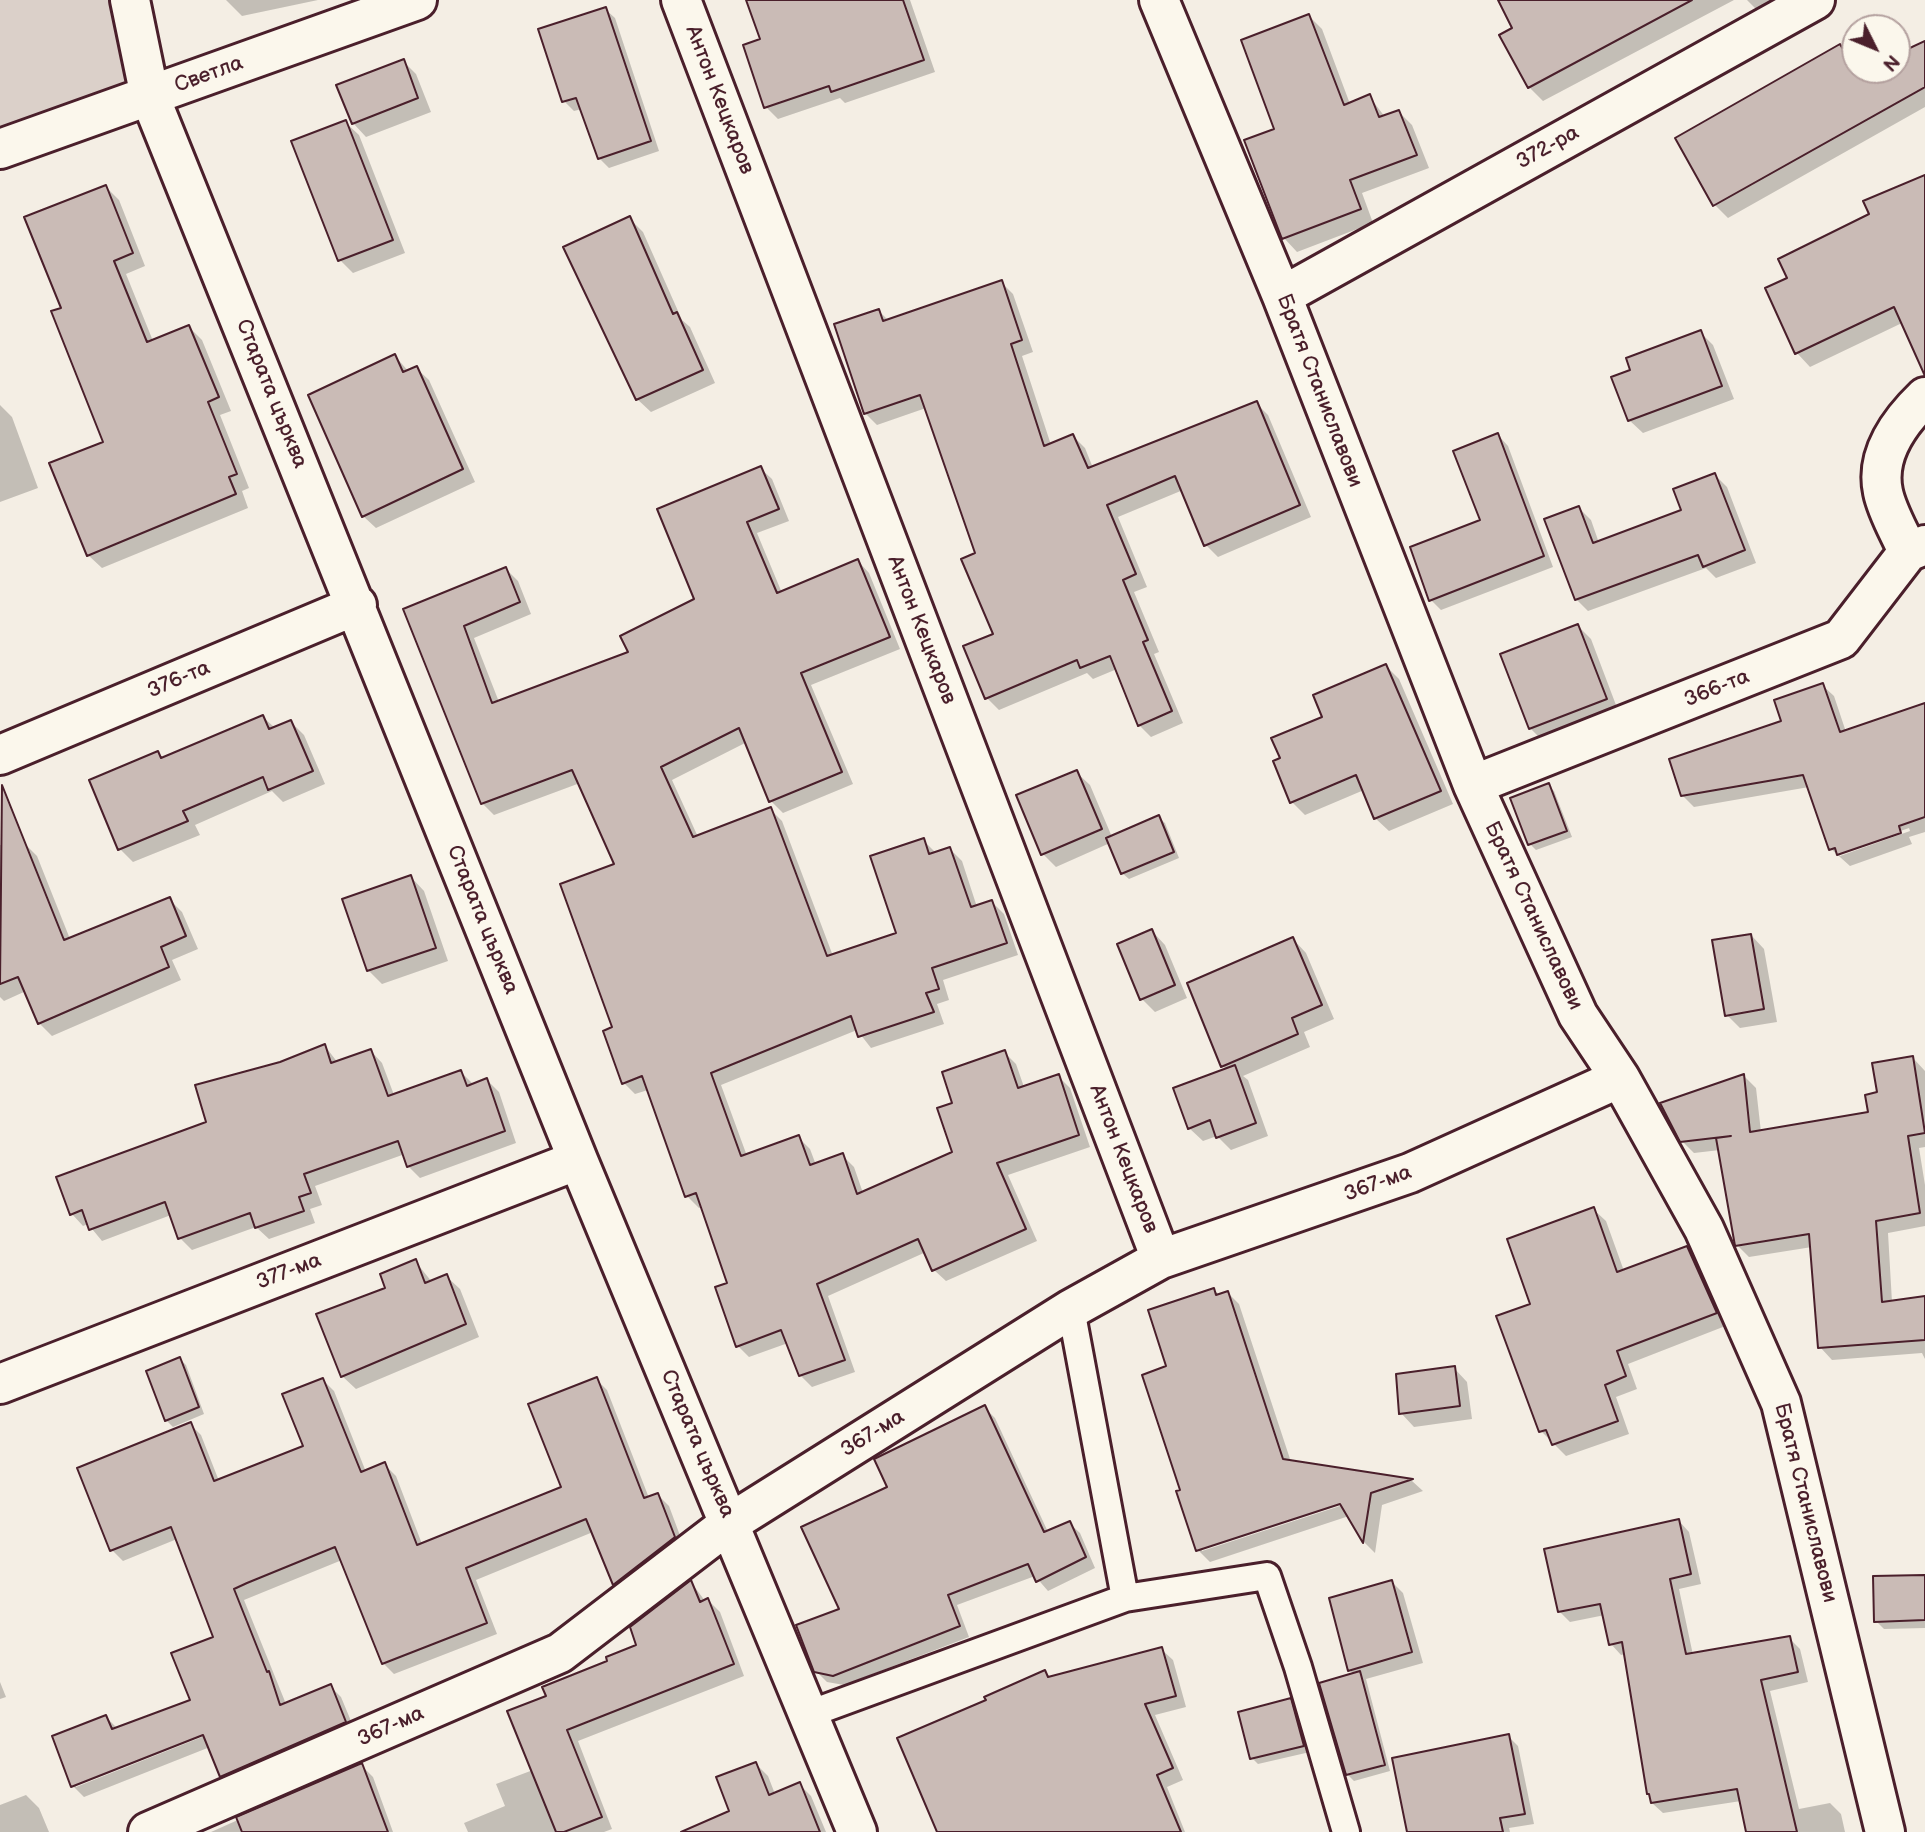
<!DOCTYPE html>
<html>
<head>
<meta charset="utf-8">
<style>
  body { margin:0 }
  #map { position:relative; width:1925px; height:1832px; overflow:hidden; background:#f4eee4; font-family:"Balsamiq Sans",sans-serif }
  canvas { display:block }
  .north { position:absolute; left:1841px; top:14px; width:70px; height:70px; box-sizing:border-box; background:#fbf7ec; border:2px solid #b4a19f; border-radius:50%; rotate:133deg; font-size:19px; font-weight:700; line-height:28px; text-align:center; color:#4a1f2b }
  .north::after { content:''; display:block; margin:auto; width:24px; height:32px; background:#4a1f2b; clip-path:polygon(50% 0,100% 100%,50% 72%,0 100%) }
</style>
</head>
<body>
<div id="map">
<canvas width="1925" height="1832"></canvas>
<div class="north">N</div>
</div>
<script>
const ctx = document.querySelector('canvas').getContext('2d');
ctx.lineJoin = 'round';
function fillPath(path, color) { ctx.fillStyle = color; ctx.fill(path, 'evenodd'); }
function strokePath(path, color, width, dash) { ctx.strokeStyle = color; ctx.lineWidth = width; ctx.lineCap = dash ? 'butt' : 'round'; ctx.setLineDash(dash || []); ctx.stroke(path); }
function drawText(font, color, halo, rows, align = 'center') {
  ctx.font = font + ' "Balsamiq Sans",sans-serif'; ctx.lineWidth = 7; ctx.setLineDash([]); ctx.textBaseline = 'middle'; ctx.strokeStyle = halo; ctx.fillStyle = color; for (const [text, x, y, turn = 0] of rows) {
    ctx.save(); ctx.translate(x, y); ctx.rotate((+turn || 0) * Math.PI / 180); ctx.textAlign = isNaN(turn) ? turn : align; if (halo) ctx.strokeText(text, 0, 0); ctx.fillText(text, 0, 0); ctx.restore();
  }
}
fillPath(new Path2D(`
  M0,0H130L150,97L0,149Z`), '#dbd0c9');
fillPath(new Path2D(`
  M226,0H318L242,16Z
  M748,0H910L935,72L845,103L840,98L778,119L766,107L762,41Z
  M1545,0H1734L1543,101L1529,87L1514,28Z
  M1747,0H1786L1761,14Z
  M605,9L615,18L659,151L609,168L599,158L582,109L574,111L564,101Z
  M1309,16L1322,29L1350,104L1369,96L1385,117L1399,112L1412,125L1429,168L1362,193L1373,223L1297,252L1284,238L1277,130Z
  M1925,43V107L1728,218L1715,205L1677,139L1839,46L1860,73L1897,70V56Z
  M403,61L416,74L431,112L366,137L353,123Z
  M345,122L359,135L405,253L353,273L340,260Z
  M1925,177V332L1902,323L1810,367L1797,353L1773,304L1789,278Z
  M106,187L119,200L145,266L126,274L153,341L189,327L202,340L231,411L220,415L249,488L242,491L248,508L102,568L88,555L105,443L63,309Z
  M629,218L643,232L682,320L690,327L715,383L651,412L637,399Z
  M1001,282L1013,294L1033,352L1022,356L1051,445L1073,436L1085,448L1093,468L1256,403L1268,415L1311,517L1218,557L1206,545L1183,490L1118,517L1147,587L1134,592L1159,652L1154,654L1183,723L1151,737L1139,725L1117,669L1093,679L1087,673L999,710L987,698L995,635L977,554L926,408L877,425L865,413L879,311L889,321Z
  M1700,332L1713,345L1734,399L1643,433L1629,420L1632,371Z
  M395,356L409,372L416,368L429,380L475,482L376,528L363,516Z
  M0,405L12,417L38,488L0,502Z
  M1498,435L1508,446L1553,567L1441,610L1431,600L1482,521Z
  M760,468L772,479L789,521L757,533L782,593L858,561L869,573L900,649L811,685L853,784L783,813L771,801L747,742L672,780L698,837L770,809L782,821L833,956L898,934L923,840L936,853L950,849L962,861L977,907L992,902L1004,914L1018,955L943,980L949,1000L937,1004L944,1024L871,1048L857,1030L721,1085L747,1156L798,1137L810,1149L816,1165L842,1155L854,1167L863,1193L954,1153V1104L1004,1052L1016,1064L1024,1087L1058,1076L1070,1088L1090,1147L1008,1175L1037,1241L946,1281L934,1270L926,1252L828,1296L855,1372L812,1387L800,1375L788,1343L749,1357L738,1346L730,1284L702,1207L699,1208L687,1196L648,1090L635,1094L624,1083L614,1028L616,865L580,783L494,815L482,803L405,610L506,569L518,581L531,614L474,638L499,702L630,653L696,599Z
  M1715,475L1727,487L1756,563L1716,578L1706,568L1588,611L1576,599L1579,508L1591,520L1599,543L1683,511Z
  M1578,626L1591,639L1619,713L1544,742L1530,728Z
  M1386,666L1399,679L1453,804L1389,831L1375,818L1364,790L1305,815L1292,802L1282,759Z
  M1822,685L1834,696L1846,732L1925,705V832L1909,837L1912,844L1850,866L1831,849L1809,787L1694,807L1682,795L1783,722ZM1909,828L1910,831L1840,856L1837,853Z
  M263,717L275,728L291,722L304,735L325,784L283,802L272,791L195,825L200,835L133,862L120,849L158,753L164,759Z
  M1076,772L1090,785L1112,837L1158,817L1165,823L1179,858L1129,879L1122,873L1110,843L1056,867L1043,854Z
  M1548,785L1554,791L1572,837L1536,850L1530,844Z
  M24,843L37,856L70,939L169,899L182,912L198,949L172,960L181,980L52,1036L39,1023L26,991L4,1001L0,997V845Z
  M411,877L424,891L448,961L382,984L369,971L344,900Z
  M1152,931L1165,945L1187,998L1155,1012L1142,999Z
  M1751,935L1764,949L1777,1022L1740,1028L1727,1015Z
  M1293,939L1306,953L1334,1019L1304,1032L1310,1047L1243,1076L1248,1080L1268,1136L1231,1150L1217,1136L1203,1141L1189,1128L1227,1070L1223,1066Z
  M325,1046L338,1063L371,1051L382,1063L394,1095L461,1072L473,1084L487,1080L499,1092L516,1143L420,1178L408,1166L405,1154L315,1186L322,1205L310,1209L315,1223L269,1239L256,1227L192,1250L180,1238L171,1215L102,1241L88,1224L83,1226L72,1214L208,1123L281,1064Z
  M1913,1058L1925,1071V1147L1919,1148L1925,1185V1226L1888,1233L1892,1302L1925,1298V1359L1922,1353L1832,1360L1820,1347L1812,1247L1749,1257L1737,1245L1720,1150L1694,1153L1682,1141L1744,1076L1756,1088L1761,1132L1870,1113L1879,1094Z
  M1593,1209L1606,1221L1624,1271L1687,1248L1699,1260L1728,1325L1628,1364L1637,1389L1616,1397L1629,1434L1566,1456L1541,1431L1532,1305Z
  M415,1261L432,1282L446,1276L460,1289L479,1337L356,1389L342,1376Z
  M1214,1290L1220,1295L1228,1293L1239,1304L1291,1462L1412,1481L1423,1491L1382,1505L1375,1553L1364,1542L1349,1516L1210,1562L1198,1550L1178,1493L1183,1491L1168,1367ZM1347,1499L1349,1503L1202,1551V1548Z
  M180,1359L186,1365L204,1414L173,1427L166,1420Z
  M1454,1368L1467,1382L1472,1419L1414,1427L1401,1413Z
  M596,1379L607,1390L649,1498L658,1495L669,1506L685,1549L626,1594L615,1584L593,1532L476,1580L497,1634L394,1674L383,1663L342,1560L244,1600L286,1704L330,1686L341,1697L356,1733L232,1787L221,1776L210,1747L84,1797L73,1786L106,1717L118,1729L192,1702L215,1638L177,1539L123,1561L112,1550L190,1424L201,1435L219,1481L305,1447L323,1380L334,1391L366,1472L385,1465L396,1476L422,1544L563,1488ZM210,1730L212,1733L76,1787V1783Z
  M984,1407L995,1418L1048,1532L1069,1523L1080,1533L1095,1568L1048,1591L1035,1576L957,1605L969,1637L844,1685L827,1682L816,1671L889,1488Z
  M1679,1521L1689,1532L1701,1584L1679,1589L1693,1655L1789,1638L1800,1649L1808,1682L1770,1691L1799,1809L1830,1803L1841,1814L1845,1832H1747L1741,1801L1663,1813L1652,1803L1626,1654L1621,1655L1611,1644L1605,1615L1570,1622L1559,1611Z
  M1925,1576V1628L1884,1629L1876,1621Z
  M691,1582L705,1601L708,1600L720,1612L744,1676L578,1741L612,1829L604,1832H468L464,1823L505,1806L496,1784L533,1770L548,1697L638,1646Z
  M1392,1582L1403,1593L1423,1663L1366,1679L1390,1771L1354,1781L1347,1774L1355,1675L1349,1670Z
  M1161,1649L1173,1660L1186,1707L1155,1715L1183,1780L1167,1787L1185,1832H939L988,1701L1045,1673L1051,1678Z
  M0,1682L6,1697L0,1699Z
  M1290,1700L1296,1706L1310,1752L1258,1764L1252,1758Z
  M1508,1736L1518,1746L1534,1824L1509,1828L1510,1832H1408Z
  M756,1764L768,1776L775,1794L799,1784L811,1796L826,1832H739Z
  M361,1765L373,1777L393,1832H211Z
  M26,1795L39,1808L49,1832H0V1805Z`), '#0003');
const building = new Path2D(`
  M746,0H903L924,60L831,92L829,86L764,108L743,45L760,39Z
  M1498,0H1692L1528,88L1499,35L1512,28Z
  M606,7L651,141L598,159L576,98L562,102L538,29Z
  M1309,14L1344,105L1370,94L1379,117L1399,110L1417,155L1350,180L1361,209L1282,239L1244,140L1274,129L1241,40Z
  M1925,41V87L1713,206L1675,138L1840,44L1856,73L1897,70V54Z
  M404,59L418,98L352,124L336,85Z
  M346,120L393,240L338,261L291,141Z
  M1925,175V376L1894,307L1795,354L1765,288L1787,278L1778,259L1869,214L1863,201Z
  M106,185L133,253L114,261L147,342L189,325L219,397L208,402L237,474L229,477L236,494L87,556L49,463L103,442L51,311L61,308L24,217Z
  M630,216L673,314L677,312L703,370L636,400L563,247Z
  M1002,280L1022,340L1011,344L1044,446L1073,434L1088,468L1257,401L1300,505L1204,546L1175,476L1107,505L1136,574L1123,580L1148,640L1143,642L1172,711L1138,726L1110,656L1080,668L1077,660L985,699L963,646L993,634L961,559L975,553L920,395L864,414L834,324L879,309L883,321Z
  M1701,330L1722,386L1628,421L1611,377L1630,370L1626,358Z
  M395,354L403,372L417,366L463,469L362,517L308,395Z
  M1498,433L1544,556L1429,601L1410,547L1480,520L1453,451Z
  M761,466L779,509L747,522L777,593L858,559L890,637L801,673L842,772L769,802L739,728L661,767L693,837L771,807L827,956L896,933L870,856L924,838L929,854L950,847L971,907L992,900L1007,943L932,968L939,989L926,993L934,1012L858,1037L851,1016L711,1073L741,1156L799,1135L810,1165L843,1153L857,1194L952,1152L937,1108L952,1103L942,1072L1005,1050L1018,1088L1059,1074L1079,1135L997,1163L1026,1229L932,1271L918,1239L817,1284L845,1360L799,1376L781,1330L736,1347L715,1287L727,1283L696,1193L685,1197L642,1076L622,1084L603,1031L612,1027L560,884L614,864L572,770L481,804L403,609L506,567L520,602L464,626L492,703L628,652L620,636L694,599L657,509Z
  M1715,473L1745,550L1703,567L1698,555L1575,600L1544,519L1579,506L1593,543L1681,510L1673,489Z
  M1578,624L1607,699L1529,729L1500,654Z
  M1386,664L1441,791L1374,819L1356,775L1290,803L1273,761L1280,758L1271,738L1322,717L1313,695Z
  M1823,683L1840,732L1925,703V817L1899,826L1901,833L1837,855L1835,848L1829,850L1803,775L1681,796L1669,759L1781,721L1774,700Z
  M263,715L269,729L291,720L313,771L268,790L263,777L183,811L188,821L118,850L89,780L158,751L161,758Z
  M1077,770L1102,829L1041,855L1016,795Z
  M1549,783L1567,831L1528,845L1510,798Z
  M2,785L64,940L170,897L186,936L161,947L169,967L38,1024L18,977L0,984Z
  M1159,815L1174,852L1121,874L1106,838Z
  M411,875L436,948L367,971L342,899Z
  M1152,929L1175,985L1140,1000L1117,944Z
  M1751,934L1764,1009L1725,1016L1712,940Z
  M1293,937L1322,1005L1292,1018L1298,1034L1221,1067L1187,983Z
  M325,1044L331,1063L371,1049L388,1096L461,1070L467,1086L487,1078L505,1131L407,1167L398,1141L304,1174L311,1193L299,1197L304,1211L255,1228L250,1213L178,1239L165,1202L89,1230L82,1210L70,1215L56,1177L206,1122L195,1085L280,1062Z
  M1913,1056L1925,1133L1908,1136L1920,1213L1876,1221L1882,1302L1925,1296V1340L1818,1348L1809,1234L1735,1246L1716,1138L1731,1136L1680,1142L1660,1103L1744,1074L1750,1132L1868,1112L1865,1095L1877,1092L1872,1063Z
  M1235,1065L1256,1123L1216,1138L1210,1120L1188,1129L1173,1088Z
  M1594,1207L1617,1272L1687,1246L1717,1313L1617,1351L1626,1376L1605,1385L1618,1421L1552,1445L1546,1430L1539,1432L1496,1316L1530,1304L1507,1239Z
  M416,1259L425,1283L447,1274L466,1324L341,1377L316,1314L385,1288L380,1274Z
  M1214,1288L1216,1295L1228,1291L1283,1459L1413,1479L1371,1493L1363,1543L1340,1504L1196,1551L1176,1491L1180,1490L1142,1375L1166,1366L1148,1310Z
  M180,1357L199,1407L165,1421L146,1371Z
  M1455,1366L1460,1406L1399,1414L1396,1374Z
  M597,1377L644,1498L658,1493L675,1537L613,1585L586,1519L466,1568L487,1623L382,1664L335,1547L247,1583L234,1589L267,1672L269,1671L280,1705L331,1684L346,1722L220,1777L203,1735L71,1787L52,1736L106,1715L112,1729L190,1700L171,1653L213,1637L171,1527L110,1551L77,1468L191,1422L214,1481L303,1446L282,1394L323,1378L361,1472L385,1462L417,1545L561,1487L528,1404Z
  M985,1405L1044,1532L1070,1521L1086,1557L1036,1582L1028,1564L948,1595L960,1626L833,1676L814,1672L796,1625L839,1609L801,1527L887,1487L874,1459Z
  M1679,1519L1691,1574L1670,1579L1686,1654L1790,1636L1798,1672L1761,1680L1797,1832H1746L1737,1789L1651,1803L1649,1794H1647L1622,1642L1609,1645L1600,1604L1558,1612L1544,1549Z
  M1925,1575V1620L1874,1622L1873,1576Z
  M691,1580L700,1602L708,1598L734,1664L567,1730L602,1817L564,1832H556L507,1711L546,1696L542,1687L607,1661L606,1657L636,1645L630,1627Z
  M1392,1580L1412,1652L1348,1671L1329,1598Z
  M1162,1647L1176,1696L1145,1704L1173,1768L1157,1775L1181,1832H937L897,1738L986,1700L984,1697L1045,1670L1048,1677Z
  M1360,1671L1385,1765L1346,1775L1319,1683Z
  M1291,1698L1304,1746L1250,1759L1238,1712Z
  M1509,1734L1525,1814L1500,1818L1503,1832H1407L1392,1758Z
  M756,1762L769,1795L800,1782L820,1832H681L729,1811L716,1777Z
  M362,1763L388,1832H242L236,1817Z`);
fillPath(building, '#cabbb6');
strokePath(building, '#4a1f2b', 2);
const lane = new Path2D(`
  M1071,1309L1125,1598
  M809,1714L1125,1598L1267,1576L1298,1667L1346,1832`);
const street = new Path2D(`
  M130,0L150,97L578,1160L857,1832
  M681,0L1161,1259
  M1159,0L1282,296L1473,785L1578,1015L1620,1078L1704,1229L1781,1403L1885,1832
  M0,149L417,0
  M1282,296L1815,0
  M1908,552C1900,533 1887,512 1883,492C1875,455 1900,421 1925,397
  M0,755L357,605
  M1473,785L1841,639L1908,552L1925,545
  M0,1384L578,1160
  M148,1832L560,1653L730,1523L1071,1309L1161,1259L1410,1173L1620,1078`);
strokePath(lane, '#4a1f2b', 32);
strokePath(street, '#4a1f2b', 44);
strokePath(lane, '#fbf7ec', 26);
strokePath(street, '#fbf7ec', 38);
drawText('21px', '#4a1f2b', '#fbf7ec', [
  ["Светла",209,75,-20],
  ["Антон Кецкаров",719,100,69],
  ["372-ра",1548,148,-29],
  ["Братя Станиславови",1319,391,69],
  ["Старата църква",271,394,68],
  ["Антон Кецкаров",921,630,69],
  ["376-та",179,680,-23],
  ["366-та",1717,689,-22],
  ["Братя Станиславови",1533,916,65],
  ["Старата църква",482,920,68],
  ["Антон Кецкаров",1123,1159,69],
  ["367-ма",1378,1184,-20],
  ["377-ма",289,1272,-21],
  ["367-ма",873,1434,-32],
  ["Старата църква",697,1444,67],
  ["Братя Станиславови",1805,1503,76],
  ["367-ма",391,1727,-24]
]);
</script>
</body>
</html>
